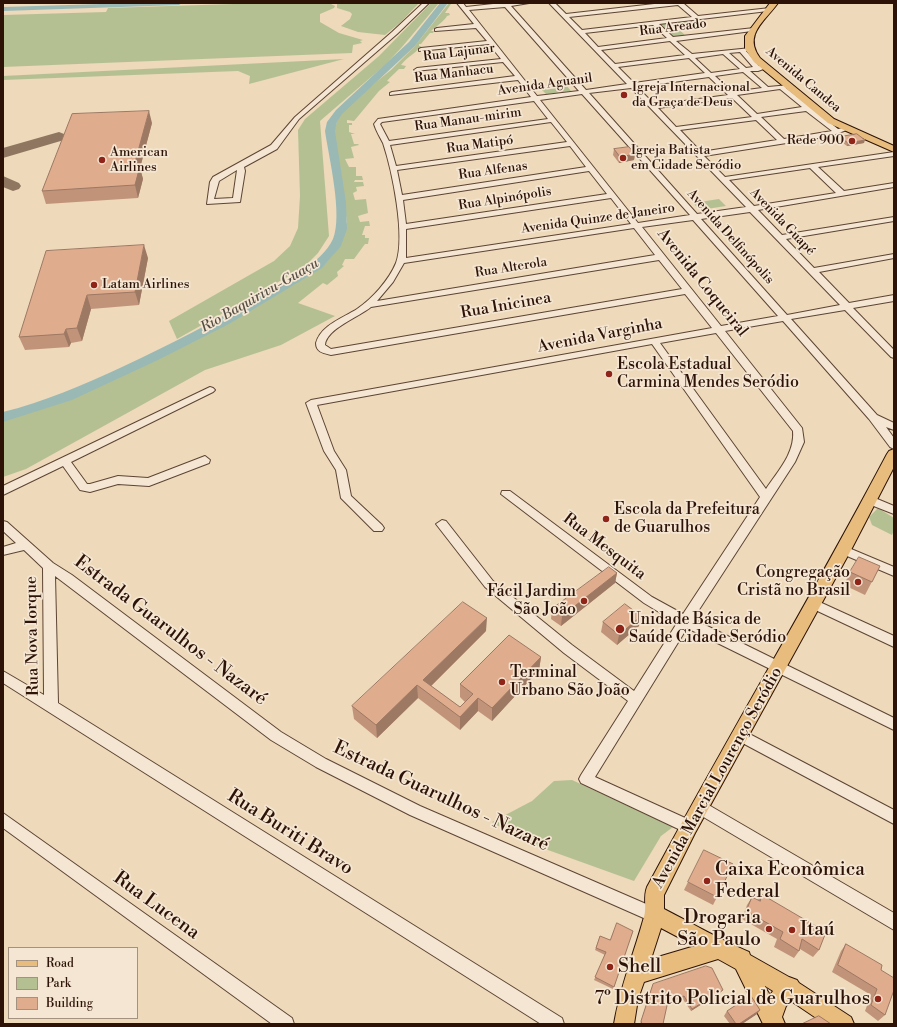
<!DOCTYPE html>
<html>
<head>
<meta charset="utf-8">
<style>
  body { margin:0 }
  #map { position:relative; width:897px; height:1027px; overflow:hidden; background:#eed9ba; font-family:"Libre Bodoni",serif }
  canvas { display:block }
  .frame { position:absolute; inset:0; border:4px solid #2d1307; pointer-events:none }
  .legend { position:absolute; left:8px; top:947px; width:130px; height:72px; box-sizing:border-box; background:#f4e6d2; border:1px solid #a49281; margin:0; padding:5px 7px; list-style:none; font-size:12px; color:#2d1307 }
  .legend li { display:flex; align-items:center; gap:8px; height:20px }
  .legend b { width:20px; border:1px solid #a49281 }
</style>
</head>
<body>
<div id="map">
<canvas width="897" height="1027"></canvas>
<div class="frame"></div>
<ul class="legend">
<li><b style="height:5px;background:#e7bc7d"></b>Road</li>
<li><b style="height:11px;background:#b5c092"></b>Park</li>
<li><b style="height:11px;background:#e0ac8e"></b>Building</li>
</ul>
</div>
<script>
const ctx = document.querySelector('canvas').getContext('2d');
ctx.lineJoin = 'round';
function fillPath(path, color) { ctx.fillStyle = color; ctx.fill(path, 'evenodd'); }
function strokePath(path, color, width, dash) { ctx.strokeStyle = color; ctx.lineWidth = width; ctx.lineCap = dash ? 'butt' : 'round'; ctx.setLineDash(dash || []); ctx.stroke(path); }
function drawText(font, color, halo, rows, align = 'center') {
  ctx.font = font + ' "Libre Bodoni",serif'; ctx.lineWidth = 3.5; ctx.setLineDash([]); ctx.textBaseline = 'middle'; ctx.strokeStyle = halo; ctx.fillStyle = color; for (const [text, x, y, turn = 0] of rows) {
    ctx.save(); ctx.translate(x, y); ctx.rotate((+turn || 0) * Math.PI / 180); ctx.textAlign = isNaN(turn) ? turn : align; if (halo) ctx.strokeText(text, 0, 0); ctx.fillText(text, 0, 0); ctx.restore();
  }
}
fillPath(new Path2D(`
  M265,3L331,4L335,6L334,8L320,14V22L339,33L363,40L360,41L362,43L353,45L352,53L3,67V15L106,12L108,8Z
  M337,3H419L401,22L385,35L358,32L341,26L350,19L352,14L350,12L337,8Z
  M431,3H439L402,47L385,65L320,121L329,236L318,253L303,268L177,339L169,321L274,261L290,246L298,228L300,196L298,130L305,119L379,56Z
  M449,3H458L451,4L445,13H449L450,15L447,16C445,20 436,27 431,31H434L433,33H430L421,44H419V46H421C415,54 407,57 401,65L406,66L404,69H399C394,74 390,77 387,81L390,82L379,91L354,121L347,120V123H352V125H349V132L355,134H351L354,144H358L359,145L351,147L354,158L345,159L349,167H356V176H362L363,180H355L354,182H363L364,186L356,187L357,191L353,193L355,200L366,199L368,213L358,216L360,222L369,221L370,226H365L362,235H365V238H369L368,244H365L354,259H345L342,265L344,266L337,272L338,276L327,285L323,283L298,303L335,316L281,345L205,370L26,469L3,477V417L19,414L118,378L303,275L306,276L325,264L336,251L347,222L338,158L334,145V132L339,115L356,98L391,70L414,47Z
  M690,20L693,22L673,24L686,36H672L661,25L663,23Z
  M344,59L249,84L250,76L238,71L3,80V76Z
  M566,85L571,91L546,94L541,89Z
  M719,199L726,206L700,210L693,203Z
  M878,508L894,518V530L892,535L872,525L869,517Z
  M572,780L673,827L661,836L634,881L523,841L492,822L532,801L554,781Z`), '#b5c092');
fillPath(new Path2D(`
  M134,3H182L179,5L3,11V7Z`), '#9ab9b5');
fillPath(new Path2D(`
  M440,3H448L415,46L342,114L337,122L335,131L346,202L347,229L341,246L322,268L229,324L156,361L72,400L3,422V412C44,402 83,385 122,367C169,345 214,322 259,296C282,282 322,264 333,239C343,215 329,158 325,131L327,122L336,110L409,42Z`), '#9ab9b5');
fillPath(new Path2D(`
  M59,132L64,134L67,137L64,140L3,158V148Z
  M3,176L19,183L21,186L19,189L13,191L3,187Z`), '#8e7660');
const minor = new Path2D(`
  M423,3H429L397,34L299,119L277,149L244,167L245,171L240,202L207,204L210,182L213,177L271,145L295,117L392,32ZM237,170L233,198L214,199L219,181Z
  M457,3H463L466,7L502,3H529L511,6L586,90L627,84L549,3H555L566,14L663,3H683L698,16L770,8L768,11L659,24L673,37L754,28V30L752,31L676,41L692,54L751,48V50L746,51L759,66L766,65L769,67L758,71H750L768,87L790,85V87L786,88L809,106L812,107L813,109L838,129L846,127L849,129L831,136L704,156L725,177L894,152V156L818,167L844,191L894,183V187L758,210L782,235L894,217V221L786,239L814,268L894,254V258L819,272L849,303L894,295V301L853,308L894,350V358L891,357L845,310L791,319L877,415L894,423V430L886,427L894,438V449L890,447L869,419L783,321L725,331L802,428L804,442L795,462L693,619L894,718V730L687,628L595,777L694,822L696,827L694,832L689,834L581,783L579,779L581,775L628,701L564,653L485,587L436,524L442,520L446,521L493,581L572,645L634,691L677,623L644,603L501,494L502,491H510L652,597L683,614L760,497L652,344L317,405L334,451L346,470L351,496L382,525L384,528L382,531H374L341,498L336,470L324,451L306,403L311,400L712,328L685,294L331,355C323,353 316,352 316,343C321,325 343,318 357,309C372,299 389,280 396,263C406,236 392,170 383,143C380,137 376,131 374,124L378,119L531,97L518,80L390,95V93L392,92L515,76L503,62L415,71L414,70L417,68L501,59L489,44L419,51V49L421,48L487,41L476,28L435,31V29L437,28L474,24ZM678,5L692,17L582,30L569,17ZM505,7L579,91L537,96L469,10ZM653,25L667,38L598,47L585,33ZM670,41L685,55L615,64L601,50ZM740,52L753,67L746,68L729,53ZM723,54L740,69L711,73L695,58ZM689,58L705,73L634,83L618,67ZM743,72L762,88L732,92L715,76ZM709,77L728,95L655,105L637,87ZM631,88L746,207L697,214L589,93ZM780,89L802,107L757,114L737,95ZM582,94L690,215L638,223L540,100ZM732,98L752,117L676,127L658,108ZM534,101L548,119L389,141L380,124L382,122ZM806,111L832,131L784,139L761,117ZM756,120L777,140L701,152L680,130ZM551,122L567,142L396,166L390,145ZM570,146L586,167L402,195L397,170ZM810,168L836,193L754,206L729,180ZM589,171L607,194L406,224L403,200ZM611,198L631,224L406,258V229ZM750,212L840,305L787,315L701,219ZM693,220L778,316L721,326L642,227ZM634,228L655,255L377,301L393,282L404,263ZM659,260L682,289L331,349L325,345C326,329 359,317 371,307ZM716,333L793,431C795,453 778,471 766,489L660,343Z
  M210,387L213,388L215,390L213,392L71,462L87,484H90L118,476L148,478L205,456L210,460L209,463L149,486L118,484L90,492L80,490L63,466L3,495V486Z
  M870,496L894,506V514L866,503L865,500L866,497Z
  M3,521L7,522L53,563L72,575L281,732L326,759L420,806L660,910L663,915L660,920L655,923L410,815L316,767L271,740L55,576L58,703L562,1018L564,1024H541L3,683V671L44,695L43,568L24,550L3,555V547L16,543L3,531Z
  M844,546L894,567V576L840,553L838,550L840,547Z
  M813,599L894,636V647L809,607L807,604L809,601Z
  M740,729L894,810V824L735,739L733,735L735,731Z
  M700,800L894,913V930L695,812L693,807L695,802Z
  M3,813L292,1018L294,1024H272L3,828Z`);
const major = new Path2D(`
  M770,3H778C764,22 743,35 760,58L834,119L894,146V152L828,123L754,62L745,49V36Z
  M894,449V467L851,550L695,833L664,895V909C693,924 721,940 749,952L750,955L789,977L797,980L799,983L851,1017L854,1024H825L791,1001L786,1006L782,1017L785,1024H763L736,969L718,959L644,982L638,999L634,1024H614C620,987 634,953 644,917C647,907 643,897 647,887C725,741 810,600 887,454L889,451ZM661,928L695,946L651,959ZM765,986L773,991L770,995L765,987Z`);
strokePath(minor, '#5d4434', 2);
strokePath(major, '#2d1307', 2);
fillPath(minor, '#f4e6d2');
fillPath(major, '#e7bc7d');
fillPath(new Path2D(`
  M152,123L140,168L143,179L138,198L46,204L42,191Z
  M840,137L864,143L847,146L839,140Z
  M614,149L635,154L634,160L619,163L613,155Z
  M148,258L139,305L91,309L82,341L71,343L69,347L25,350L19,337Z
  M880,566L865,595L844,585L850,572Z
  M617,573L615,583L561,626L551,619L552,609Z
  M603,622L639,626L617,645L601,632Z
  M486,631L431,686L460,707L465,702L460,697V684L541,657L539,670L492,721L478,711L460,730L418,698L377,738L354,719L352,706Z
  M688,882L717,897L713,905L684,890Z
  M761,894L819,950L813,957L800,949L799,951L794,958L774,947L777,939L742,919L747,905L752,897L758,900Z
  M633,931L613,989L594,980L605,955L595,950L600,936L610,940Z
  M846,944L881,970L885,1015L878,1021L865,1011L871,995L832,972L841,951Z
  M653,984L721,992L691,1011L682,998L667,1003L663,1024H640Z
  M738,999L757,1014L742,1024H730L724,1016L727,1011L735,1006L734,1004Z`), '#c1947a');
fillPath(new Path2D(`
  M149,111L152,123L140,168L143,179L138,198L135,185L134,166Z
  M865,140L864,143L847,146L848,143Z
  M635,154L634,160L619,163L620,157Z
  M144,245L148,258L139,305L135,292Z
  M87,295L91,309L82,341L77,328Z
  M66,329L71,343L69,347L64,334Z
  M617,573L615,583L561,626L562,616Z
  M641,616L639,626L617,645L619,635Z
  M487,618L486,631L426,691L423,680Z
  M541,657L539,670L492,721V708Z
  M417,685L418,698L377,738L376,725Z
  M478,698V711L460,730V717Z
  M723,990L721,992L691,1011L692,1009Z
  M684,996L682,998L666,1003L668,1001Z
  M760,1010L757,1014L742,1024H739Z`), '#9d7863');
const building = new Path2D(`
  M149,111L134,166H140L135,185L42,191L72,114Z
  M857,134L865,140L848,143L840,137Z
  M629,147L635,154L620,157L614,149Z
  M144,245L135,292L87,295L77,328L66,329L64,334L19,337L46,251Z
  M859,557L880,566L872,582L850,572Z
  M609,567L617,573L562,616L552,609Z
  M463,602L487,618L423,680L460,707L473,694L460,684L509,635L541,657L492,708L478,698L460,717L417,685L376,725L352,706Z
  M625,604L641,616L619,635L603,622Z
  M704,850L733,864L717,897L688,882Z
  M761,894L826,932L819,950L802,939L799,951L780,939L783,932L746,911L752,897L760,901Z
  M617,923L633,931L614,987L595,977L606,952L596,948L600,936L610,940Z
  M846,944L882,965L881,970L894,978V990L885,1015L871,1005L877,989L838,965Z
  M706,966L712,968L723,990L692,1009L684,996L668,1001L663,1024H642L641,1021L653,984Z
  M751,996L760,1010L739,1024H736L727,1011L739,1003L738,999L742,1000Z
  M819,1016L831,1024H802Z`);
fillPath(building, '#e0ac8e');
strokePath(building, '#9d7863', 1);
for (const [x, y, r, color] of [
  [624,95,4,"#8f2418"],
  [852,141,4,"#8f2418"],
  [623,158,4,"#8f2418"],
  [102,160,4,"#8f2418"],
  [94,285,4,"#8f2418"],
  [609,374,4,"#8f2418"],
  [606,519,4,"#8f2418"],
  [858,582,4,"#8f2418"],
  [584,601,4,"#8f2418"],
  [620,629,5,"#8f2418"],
  [502,682,4,"#8f2418"],
  [707,881,4,"#8f2418"],
  [769,929,4,"#8f2418"],
  [792,930,4,"#8f2418"],
  [610,967,4,"#8f2418"],
  [878,999,4,"#8f2418"]
]) { const dot = new Path2D(); dot.arc(x, y, r, 0, 2 * Math.PI); ctx.fillStyle = color; ctx.fill(dot); strokePath(dot, '#f4e6d2', 1.5); }
drawText('13px', '#2d1307', '#f4e6d2', [
  ["Rua Areado",673,28,-7],
  ["Rua Lajunar",459,53,-7],
  ["Rua Manhacu",454,74,-7],
  ["Avenida Candea",803,80,40],
  ["Avenida Aguanil",545,85,-8],
  ["Rua Manau-mirim",468,120,-8],
  ["Rua Matipó",480,145,-8],
  ["Rua Alfenas",493,171,-8],
  ["Rua Alpinópolis",505,199,-9],
  ["Avenida Quinze de Janeiro",598,219,-8],
  ["Avenida Guapé",782,222,46],
  ["Avenida Delfinópolis",730,237,48],
  ["Rua Alterola",511,268,-9]
]);
drawText('13px', '#2d1307', '#f4e6d2', [
  ["Igreja Internacional",632,88],
  ["da Graça de Deus",632,103],
  ["Rede 900",844,141,"right"],
  ["Igreja Batista",631,151],
  ["em Cidade Seródio",631,166],
  ["American",110,153],
  ["Airlines",110,168],
  ["Latam Airlines",102,285]
], 'left');
drawText('italic 14px', '#534d44', '#f4e6d2', [
  ["Rio Baquirivu-Guaçu",260,296,-30]
]);
drawText('16px', '#2d1307', '#f4e6d2', [
  ["Avenida Coqueiral",702,283,51],
  ["Rua Inicinea",506,306,-10],
  ["Avenida Varginha",600,336,-11],
  ["Rua Mesquita",604,547,37],
  ["Rua Nova Iorque",33,636,-91],
  ["Avenida Marcial Lourenço Seródio",718,778,-61]
]);
drawText('16px', '#2d1307', '#f4e6d2', [
  ["Escola Estadual",617,365],
  ["Carmina Mendes Seródio",617,383],
  ["Escola da Prefeitura",614,510],
  ["de Guarulhos",614,528],
  ["Congregação",850,573,"right"],
  ["Cristã no Brasil",850,591,"right"],
  ["Fácil Jardim",576,592,"right"],
  ["São João",576,610,"right"],
  ["Unidade Básica de",629,620],
  ["Saúde Cidade Seródio",629,638],
  ["Terminal",510,673],
  ["Urbano São João",510,691]
], 'left');
drawText('19px', '#2d1307', '#f4e6d2', [
  ["Estrada Guarulhos - Nazaré",170,631,37],
  ["Estrada Guarulhos - Nazaré",441,797,25],
  ["Rua Buriti Bravo",290,833,32],
  ["Rua Lucena",156,906,36]
]);
drawText('19px', '#2d1307', '#f4e6d2', [
  ["Caixa Econômica",715,870],
  ["Federal",715,892],
  ["Drogaria",761,918,"right"],
  ["São Paulo",761,940,"right"],
  ["Itaú",800,930],
  ["Shell",618,967],
  ["7º Distrito Policial de Guarulhos",870,999,"right"]
], 'left');
</script>
</body>
</html>
